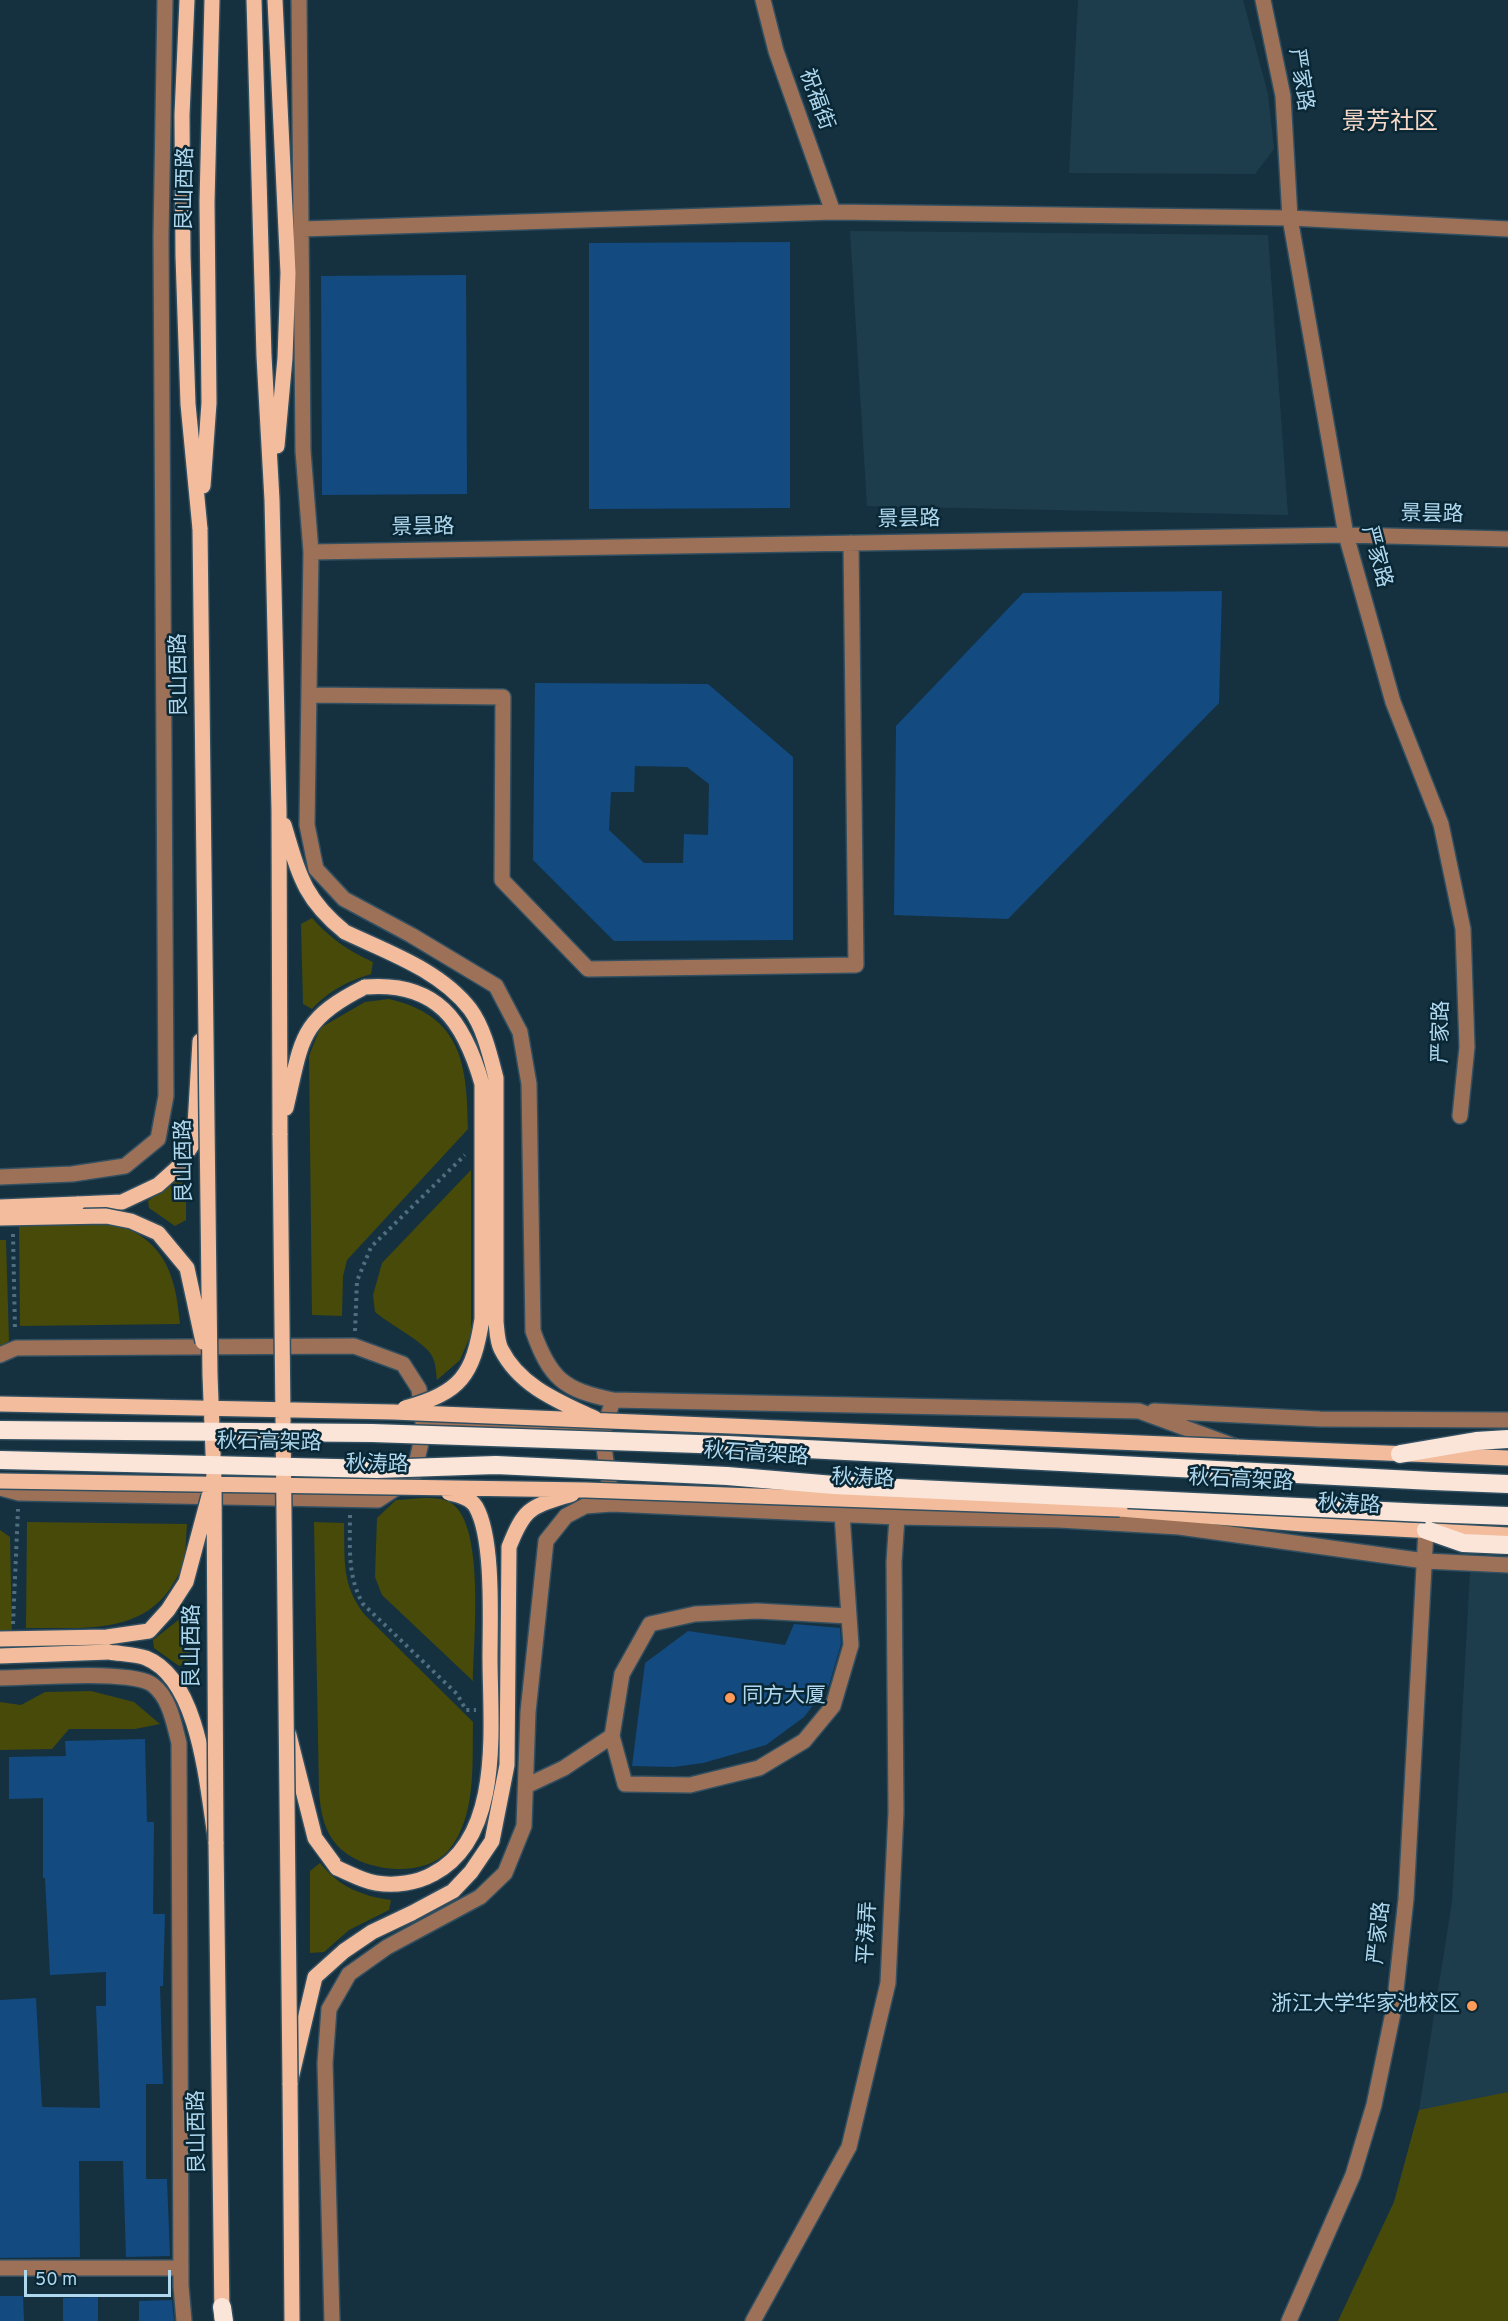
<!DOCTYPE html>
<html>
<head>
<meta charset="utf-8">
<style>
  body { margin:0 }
  #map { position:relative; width:1508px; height:2321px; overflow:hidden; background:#153140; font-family:Overpass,sans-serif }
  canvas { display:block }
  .scale { position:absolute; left:24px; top:2270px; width:147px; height:27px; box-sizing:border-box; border:3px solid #afd8ef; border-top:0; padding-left:8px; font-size:18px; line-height:21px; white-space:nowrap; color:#afd8ef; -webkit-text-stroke:4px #0a2735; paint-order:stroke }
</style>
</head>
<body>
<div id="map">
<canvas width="1508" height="2321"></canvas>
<div class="scale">50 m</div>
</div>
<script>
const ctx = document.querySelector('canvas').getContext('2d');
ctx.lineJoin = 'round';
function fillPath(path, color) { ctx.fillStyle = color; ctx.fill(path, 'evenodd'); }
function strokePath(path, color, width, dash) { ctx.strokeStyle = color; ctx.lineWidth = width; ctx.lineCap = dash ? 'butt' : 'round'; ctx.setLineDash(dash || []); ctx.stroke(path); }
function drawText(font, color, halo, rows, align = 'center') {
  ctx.font = font + ' Overpass,"Noto Sans SC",sans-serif'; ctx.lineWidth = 5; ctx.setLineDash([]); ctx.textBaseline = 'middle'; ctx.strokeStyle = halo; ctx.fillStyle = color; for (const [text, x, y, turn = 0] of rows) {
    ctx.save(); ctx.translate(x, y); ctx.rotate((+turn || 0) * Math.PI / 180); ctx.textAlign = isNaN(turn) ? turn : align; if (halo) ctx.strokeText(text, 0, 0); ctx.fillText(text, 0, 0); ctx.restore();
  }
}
fillPath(new Path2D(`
  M1078,0H1243L1268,94L1274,149L1255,174L1069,173Z
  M850,231L1268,235L1288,515L867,506Z
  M1470,1572L1508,1574V2321H1338L1394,2202L1419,2110L1452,1902Z`), '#1d3d4d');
fillPath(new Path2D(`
  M312,918C330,938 348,951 373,962L371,974C346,982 330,990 312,1009L303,1004L301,924Z
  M389,999C462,1016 467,1064 468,1129L347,1260L343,1276L342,1316L312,1315L309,1056L320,1028L365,1002Z
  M471,1170V1334L460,1360L437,1380C436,1373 436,1363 432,1356C426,1343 389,1324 375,1312L373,1295L382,1263Z
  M177,1179L186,1185V1220L175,1226L149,1208L148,1201Z
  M90,1220C102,1223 116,1223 127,1228C169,1248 176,1282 180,1324L20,1326L19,1221Z
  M0,1240H6L9,1341L0,1348Z
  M396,1500C411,1500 434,1495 447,1501C487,1516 473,1644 473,1681L382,1595L375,1577L377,1518Z
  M27,1522L187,1524C186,1536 186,1549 184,1560C182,1570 175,1581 170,1589C137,1636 77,1627 26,1628Z
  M314,1522L344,1523C345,1560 341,1585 365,1615L473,1722C472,1763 477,1817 448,1851C424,1878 367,1872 342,1850C324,1834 321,1813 319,1792Z
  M0,1530L10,1537L12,1637L0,1638Z
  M181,1618L190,1624V1660L179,1666L154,1648L153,1640Z
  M91,1691L134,1702L160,1724L135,1729H69L52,1749L0,1750V1702L21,1705L45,1692Z
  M320,1863C339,1887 362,1896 391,1900L389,1910L349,1930L324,1952L310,1953V1871Z
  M1508,2092V2321H1338L1394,2202L1419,2110Z`), '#474a09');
fillPath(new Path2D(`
  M790,242V508L589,509V243Z
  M466,275L467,494L322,495L321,276Z
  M1222,591L1219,703L1008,919L894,915L896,726L1023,593Z
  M535,683L708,684L793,757V940L614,941L533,860ZM635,766L687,767L709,784L708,835L684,834L683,863H644L609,830L611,792H634Z
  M794,1624L840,1628L841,1644L829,1685L804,1717L766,1745L703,1763L674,1767L632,1766L645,1663L688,1631L785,1645Z
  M145,1739L147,1822H154L153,1914H165L163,1986H160L163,2084H146V2179H167L170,2256L126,2257L123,2161H79L80,2257L0,2258V2000L36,1998L42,2107L100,2108L96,2006H106V1972L50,1975L45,1878H43V1798L9,1799V1757L66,1756L65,1741Z
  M0,2296H23L24,2321H0Z
  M98,2297V2321H63V2298Z
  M172,2300L174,2321H139V2301Z`), '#134a80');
const minor = new Path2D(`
  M299,0L303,451L311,552L307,825L316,869L344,899L411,935L496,986L520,1032L529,1084L533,1331C550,1379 564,1390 613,1400
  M763,0L776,51L833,212
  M1263,0L1283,96L1290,218L1346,535L1393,702L1441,824L1463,929L1467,1047L1460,1116
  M302,229L833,212L1290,218L1508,229
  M311,552L1346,535L1508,539
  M309,695L503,697L502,880L588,969L856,965L851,543
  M0,1177L72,1174L125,1166L158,1139L166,1096L161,237L165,0
  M0,1355L16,1348L354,1346L403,1364L419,1389L424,1430L413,1477L378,1500L19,1493L0,1488
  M1154,1411L1320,1419L1508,1420
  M424,1422L603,1432L613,1400L1139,1411L1234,1446
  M592,1439L603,1440L612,1504L897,1517L1059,1520L1179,1527L1425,1561L1508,1565
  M0,1678C30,1678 133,1669 153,1685C170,1698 174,1724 179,1743L181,2286L184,2321
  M612,1736L622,1674L650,1624L695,1614L757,1611L849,1616
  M526,1786L564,1768L612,1736L625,1784L690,1785L759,1768L804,1741L833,1706L851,1645L842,1514
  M0,2268H181
  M332,2321L325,2063L329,2009L349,1974L387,1947L480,1897L505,1873L524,1826L528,1712L546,1541L566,1516L585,1506L612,1504
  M753,2321L849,2147L888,1983L896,1812L894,1562L897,1517
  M1289,2321L1353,2175L1374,2105L1394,2008L1406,1899L1426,1530`);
const major = new Path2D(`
  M187,0L182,115L183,256L188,404L200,529
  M254,0L264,356L272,500L279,810L280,1135
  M275,0L288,273L285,358L277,446
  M203,486L209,403L207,202L212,0
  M284,825C299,874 303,898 345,932
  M286,1108C302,1041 298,1020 365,987
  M77,1204L122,1202L158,1185L177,1168L194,1142L200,1041
  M1237,1447L1508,1458
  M1120,1509L1303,1524L1508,1535
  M109,1652C120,1654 135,1654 146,1658C201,1680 207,1791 216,1842L222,2318
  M289,1735L315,1838L337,1868
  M292,2321L290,2083L315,1977L344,1951L372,1932L412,1913`);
const highway = new Path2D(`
  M1400,1454L1476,1441L1508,1439
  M1433,1481L1508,1484
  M1426,1513L1508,1516
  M1426,1530L1463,1543L1508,1545
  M222,2307L224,2321`);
strokePath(minor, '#314f60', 18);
strokePath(major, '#314f60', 18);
strokePath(highway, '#314f60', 21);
strokePath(new Path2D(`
  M13,1234L15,1331
  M355,1331L357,1281L371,1247L465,1155
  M350,1515C350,1546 347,1576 363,1604L457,1694L466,1710H476
  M13,1624L18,1509`), '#4f6f81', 4, [3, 4.5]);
strokePath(minor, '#9c7157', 15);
strokePath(major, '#f3bd9d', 15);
strokePath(highway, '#fbe5d8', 18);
const majorBridge = new Path2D(`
  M200,529L210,1375L214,1479L216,1842
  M345,932C387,952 440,970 470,1009C484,1028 490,1055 496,1078V1322C497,1330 497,1341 501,1349C520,1387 560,1402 596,1419
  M365,987C437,981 464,1021 482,1084V1319C473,1376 461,1392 405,1408
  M280,1135L290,2083
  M0,1207L77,1204
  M0,1218L106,1216L131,1221L158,1233L187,1268L203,1342
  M0,1404L393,1412L1237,1447
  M0,1481L586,1490L1120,1509
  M0,1639L107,1637L149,1631L168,1610L186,1582L209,1496
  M0,1656L109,1652
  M337,1868C349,1873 363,1881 376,1883C395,1886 417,1883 433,1874C504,1837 490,1725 490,1657C490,1620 494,1539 476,1507C471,1498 459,1495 449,1493
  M412,1913L453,1891L471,1872L492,1841L507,1765L509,1547C525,1506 531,1507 572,1494`);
const highwayBridge = new Path2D(`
  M0,1430L372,1433L728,1445L1433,1481
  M0,1460L377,1469L496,1465L727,1476L834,1485L1426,1513`);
strokePath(majorBridge, '#314f60', 18, []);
strokePath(highwayBridge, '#314f60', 21, []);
strokePath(majorBridge, '#f3bd9d', 15);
strokePath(highwayBridge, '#fbe5d8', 18);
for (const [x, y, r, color] of [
  [730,1698,6,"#ff9b5a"],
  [1472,2006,6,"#ff9b5a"]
]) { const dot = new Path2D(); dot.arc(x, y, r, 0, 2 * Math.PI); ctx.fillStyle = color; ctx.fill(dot); strokePath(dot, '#0a2735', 2); }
drawText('21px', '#afd8ef', '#0a2735', [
  ["严家路",1299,80,81],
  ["祝福街",815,100,70],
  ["艮山西路",187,189,-89],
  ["景昙路",1432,516,1],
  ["景昙路",909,521,-1],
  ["景昙路",423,529,-1],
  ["严家路",1375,557,75],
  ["艮山西路",181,675,-91],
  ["严家路",1443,1032,-89],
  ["艮山西路",186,1161,-91],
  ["秋石高架路",269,1444,1],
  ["秋石高架路",756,1456,4],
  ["秋涛路",377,1466,1],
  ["秋涛路",863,1480,2],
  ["秋石高架路",1241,1482,3],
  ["秋涛路",1349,1506,3],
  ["艮山西路",194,1646,-90],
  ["平涛弄",869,1933,-87],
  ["严家路",1381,1933,-84],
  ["艮山西路",199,2132,-91]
]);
drawText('21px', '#afd8ef', '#0a2735', [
  ["同方大厦",742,1698],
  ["浙江大学华家池校区",1460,2006,"right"]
], 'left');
drawText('24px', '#f6d9c8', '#0a2735', [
  ["景芳社区",1390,124]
]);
</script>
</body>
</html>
